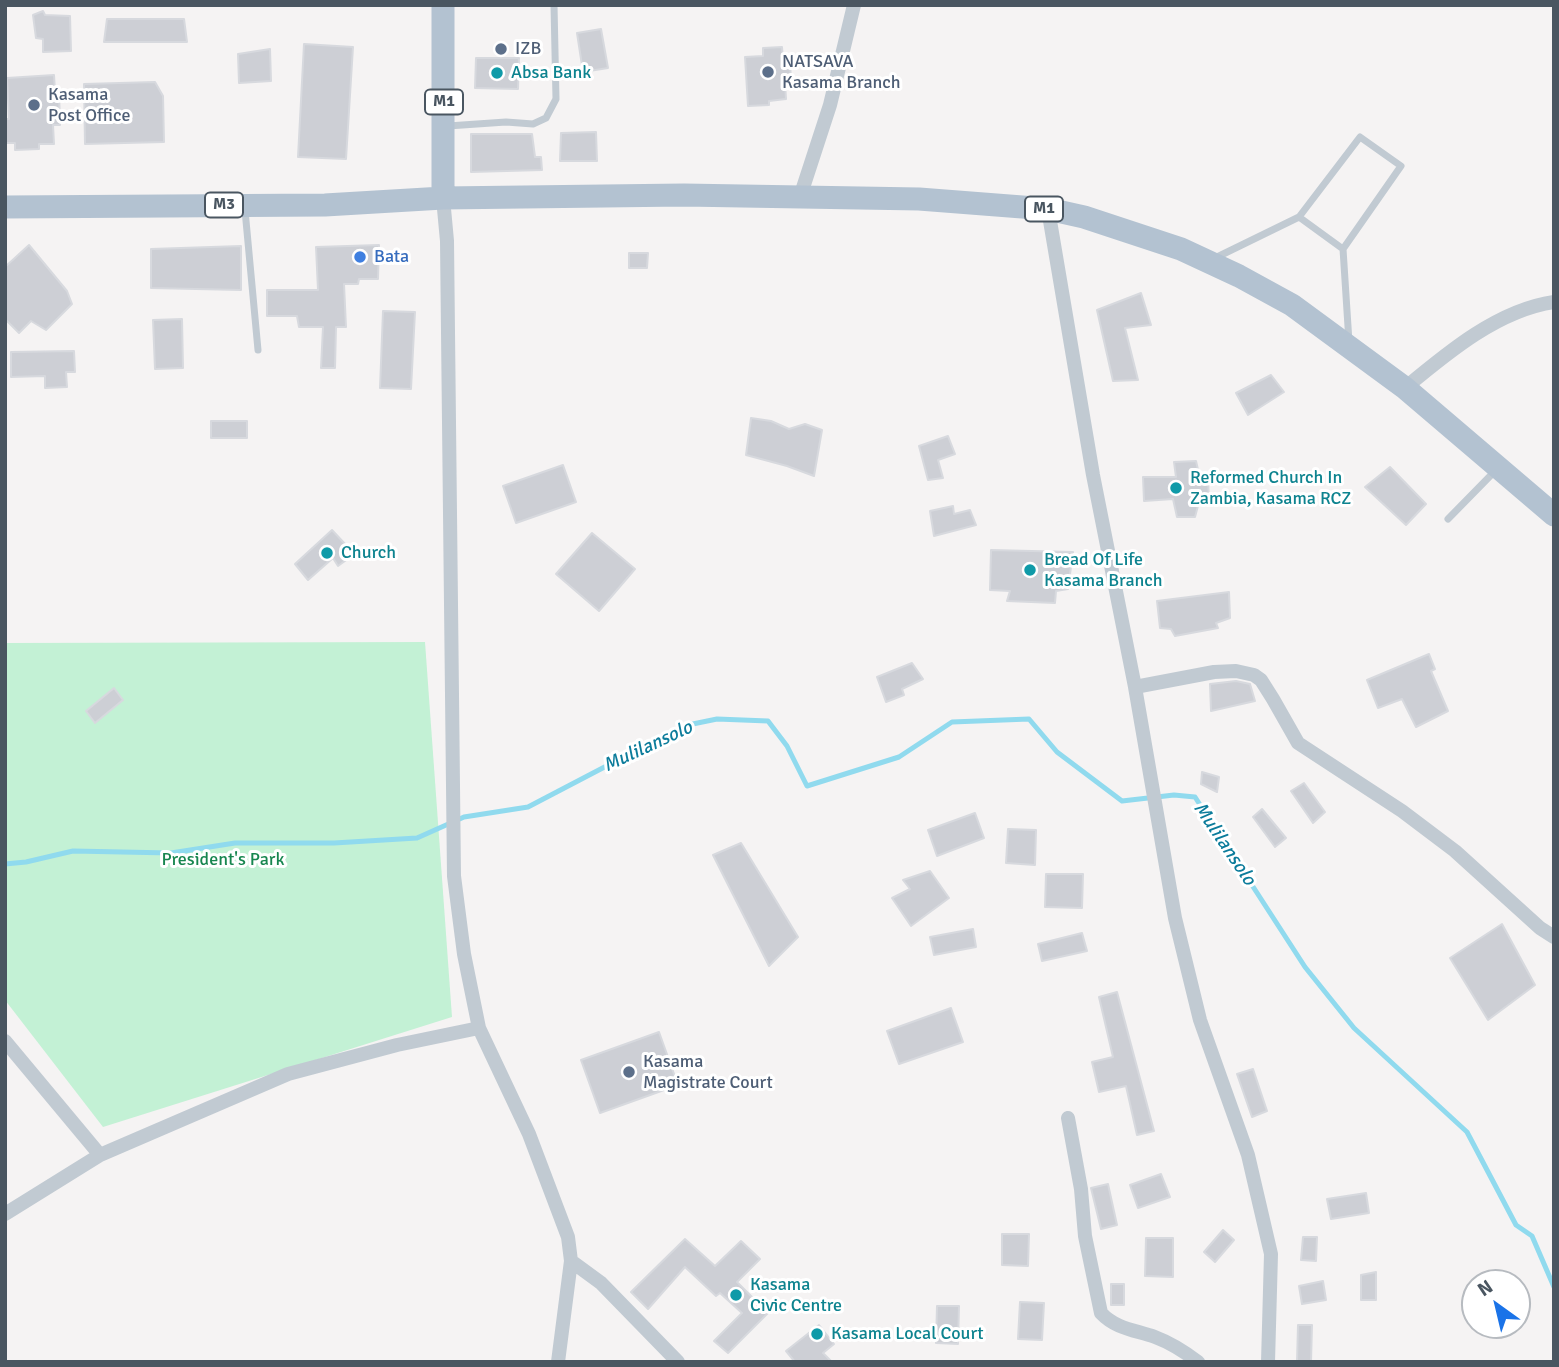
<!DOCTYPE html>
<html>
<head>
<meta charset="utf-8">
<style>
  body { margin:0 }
  #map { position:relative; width:1559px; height:1367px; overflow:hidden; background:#f5f3f3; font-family:Signika,sans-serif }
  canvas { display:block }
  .frame { position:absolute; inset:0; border:7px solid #4a5661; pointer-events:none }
  .north { position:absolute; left:1461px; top:1269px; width:70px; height:70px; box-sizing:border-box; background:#fff; border:2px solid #b7bbc0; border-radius:50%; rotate:326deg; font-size:19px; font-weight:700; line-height:28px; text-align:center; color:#4a5661 }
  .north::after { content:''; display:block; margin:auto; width:24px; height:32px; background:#1a73e8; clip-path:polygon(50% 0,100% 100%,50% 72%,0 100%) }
</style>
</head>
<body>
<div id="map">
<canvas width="1559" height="1367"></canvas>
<div class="frame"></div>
<div class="north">N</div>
</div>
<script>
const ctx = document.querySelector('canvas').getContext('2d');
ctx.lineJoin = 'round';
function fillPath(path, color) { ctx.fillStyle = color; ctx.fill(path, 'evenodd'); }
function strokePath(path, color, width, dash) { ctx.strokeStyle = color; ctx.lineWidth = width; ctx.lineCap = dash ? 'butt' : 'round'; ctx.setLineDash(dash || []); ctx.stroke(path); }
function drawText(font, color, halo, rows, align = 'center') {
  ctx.font = font + ' Signika,sans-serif'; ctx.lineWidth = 6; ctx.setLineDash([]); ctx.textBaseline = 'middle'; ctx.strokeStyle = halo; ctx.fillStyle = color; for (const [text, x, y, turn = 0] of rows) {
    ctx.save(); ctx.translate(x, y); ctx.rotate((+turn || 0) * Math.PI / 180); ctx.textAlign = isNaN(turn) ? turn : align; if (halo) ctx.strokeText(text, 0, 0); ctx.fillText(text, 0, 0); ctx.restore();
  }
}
fillPath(new Path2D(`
  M425,642L452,1017L103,1127L5,1000V643Z`), '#c3f1d5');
strokePath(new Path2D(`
  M5,864L26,862L73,851L171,853L235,843H334L417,838L464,817L528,807L683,726L717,719L768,721L787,746L807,786L899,757L952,722L1029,719L1057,752L1122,801L1174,795L1195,797L1305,967L1354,1028L1467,1132L1516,1225L1532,1236L1554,1287`), '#90daee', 5);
const building = new Path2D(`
  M43,11L45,15L70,16L71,51L43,52V39L36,38L33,15Z
  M107,19H184L187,42H104Z
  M601,29L608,68L583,72L577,33Z
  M304,44L353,47L346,159L298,157Z
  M782,47L783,60H790L791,83H785L786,99L769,101V105L748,106L745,57L763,56V48Z
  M270,49L271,81L239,83L238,54Z
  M476,58H519L518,89L475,88Z
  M54,75L55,91L59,90L60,125H53L54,144H39V149L15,150V143H5V119H9L7,78Z
  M155,82L163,96L164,142L85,144L84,84Z
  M596,132L597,161H560L561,133Z
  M471,134H532L535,157H541L542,170L471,172Z
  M29,245L67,291L72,304L46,330L31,321L19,333L5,319V267Z
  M379,245L378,279H359L358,284H344L346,327H336L335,368H321L323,327H299L297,316H267V290H318L316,247Z
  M241,246V290L151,288V249Z
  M629,253H648L647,268H629Z
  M1141,293L1151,325L1125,328L1138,380L1113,381L1097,310Z
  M383,311L415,312L411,389L380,388Z
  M182,319L183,368L155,369L153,320Z
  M74,351L75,372H66L67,387L45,388V376L11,377V352Z
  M1271,375L1284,392L1248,415L1236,393Z
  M751,418L771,421L789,429L805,424L822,430L814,476L787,466L746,455Z
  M211,421H247V438H211Z
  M948,436L955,454L938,460L943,478L928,480L919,446Z
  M1196,461L1199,474L1208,476L1209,503L1199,502L1195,517H1177L1173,499L1144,501L1143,477H1176L1174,462Z
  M563,465L576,502L516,523L503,486Z
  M1390,467L1426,504L1406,525L1365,487Z
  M953,506L954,514L970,510L976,525L934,536L930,511Z
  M332,530L346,545L342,549L349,558L338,566L333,558L308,580L295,564Z
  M592,533L635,569L599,611L556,574Z
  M991,550L1073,552L1068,589L1056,591L1055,603L1007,601L1010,591L990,590Z
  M1229,592L1230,618L1216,623L1218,628L1175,636L1171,629L1160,628L1157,601Z
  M1429,654L1435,669L1431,671L1448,711L1416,727L1402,699L1378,708L1367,680Z
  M912,663L923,679L902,689L904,695L886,702L877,677Z
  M1236,681L1250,684L1255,701L1211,711L1210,684Z
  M114,688L123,700L95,723L86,711Z
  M1202,772L1219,777L1217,792L1201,784Z
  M1304,783L1325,812L1313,823L1291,791Z
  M1262,809L1286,838L1275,847L1253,817Z
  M975,813L984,838L937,856L928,830Z
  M1008,829L1036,830L1035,865L1006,863Z
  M741,843L798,937L769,966L713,855Z
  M930,871L949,898L911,926L892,898L910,889L903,880Z
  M1046,874H1083L1082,908L1045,907Z
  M1502,924L1535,985L1488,1020L1450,958Z
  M973,929L976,947L934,955L930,937Z
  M1082,933L1087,951L1042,961L1038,944Z
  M1117,992L1154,1131L1137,1135L1126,1086L1099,1092L1092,1062L1113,1057L1099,997Z
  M951,1008L963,1042L899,1064L887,1031Z
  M659,1032L678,1085L600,1113L581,1060Z
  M1253,1069L1267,1111L1252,1117L1237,1074Z
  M1161,1174L1170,1197L1138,1208L1130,1185Z
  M1108,1184L1117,1225L1101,1229L1091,1188Z
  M1366,1193L1369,1213L1331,1219L1327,1199Z
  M1223,1230L1234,1240L1215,1262L1204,1252Z
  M1002,1234H1029L1028,1266L1002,1265Z
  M1303,1237H1317L1316,1261L1301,1260Z
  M1146,1238H1173V1277L1145,1276Z
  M685,1239L715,1266L741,1241L760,1259L737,1282L768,1313L728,1353L714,1341L742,1313L720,1293L716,1296L685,1267L648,1309L631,1292Z
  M1376,1272V1300H1361V1275Z
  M1323,1281L1326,1300L1302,1304L1299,1286Z
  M1111,1284H1124V1305H1111Z
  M1020,1302L1044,1303L1042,1340L1018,1339Z
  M937,1306H959L958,1344L936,1343Z
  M819,1325L834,1344L823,1353L832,1362H795L786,1351Z
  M1298,1325H1312L1311,1362H1297Z`);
fillPath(building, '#cdcfd5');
strokePath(building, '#d7d9de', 2);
strokePath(new Path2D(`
  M448,126L506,122L533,124L546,118L556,99L554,5
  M245,210L258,350
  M1299,217L1343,249
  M1215,258L1299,217L1360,137L1401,166L1343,249L1349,342
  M1448,519L1495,471`), '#c1cad2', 7);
strokePath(new Path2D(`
  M800,197L830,105L854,5
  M443,198L447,241L454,876L464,954L479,1028L529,1134L568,1237L571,1261L558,1362
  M1048,209L1093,475L1135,687L1175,918L1200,1020L1248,1155L1271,1254L1268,1362
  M1405,388C1447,353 1498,310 1554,302
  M1135,687L1214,672L1236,671L1254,675L1261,680L1273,699L1298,743L1402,811L1455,851L1540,928L1554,937
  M5,1041L100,1155
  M1068,1118L1081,1189L1085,1236L1101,1313C1116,1329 1135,1330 1155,1337C1171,1343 1185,1352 1198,1362
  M5,1214L100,1155L288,1074L397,1045L479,1028
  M571,1261L601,1283L678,1362`), '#c1cad2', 14);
strokePath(new Path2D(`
  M443,198V5
  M5,207L325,205L443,198L684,195L919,199L1048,209L1084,217L1181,249L1239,276L1292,305L1405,388L1554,515`), '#b3c2d1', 23);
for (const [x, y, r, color] of [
  [501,49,7,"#5c6f8a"],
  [768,72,7,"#5c6f8a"],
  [497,73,7,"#0f9aa8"],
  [34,105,7,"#5c6f8a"],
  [360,257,7,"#3f7fe0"],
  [1176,488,7,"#0f9aa8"],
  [327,553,7,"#0f9aa8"],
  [1030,570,7,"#0f9aa8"],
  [629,1072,7,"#5c6f8a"],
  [736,1295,7,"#0f9aa8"],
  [817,1334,7,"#0f9aa8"]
]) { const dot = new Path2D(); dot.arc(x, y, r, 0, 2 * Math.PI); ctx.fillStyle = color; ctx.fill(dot); strokePath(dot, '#fff', 2.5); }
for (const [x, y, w] of [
  [444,102,38],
  [224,205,38],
  [1044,209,38]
]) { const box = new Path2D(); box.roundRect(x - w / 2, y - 12.5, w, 25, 5); ctx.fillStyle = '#fff'; ctx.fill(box); strokePath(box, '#4a5661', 2); }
drawText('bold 16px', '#4a5661', null, [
  ["M1",444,102],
  ["M3",224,205],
  ["M1",1044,209]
]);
drawText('18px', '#4e5e75', '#fff', [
  ["IZB",515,49],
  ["NATSAVA",782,62],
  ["Kasama Branch",782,83],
  ["Kasama",48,95],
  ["Post Office",48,116],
  ["Kasama",643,1062],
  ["Magistrate Court",643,1083]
], 'left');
drawText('18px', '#0d838f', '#fff', [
  ["Absa Bank",511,73],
  ["Reformed Church In",1190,478],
  ["Zambia, Kasama RCZ",1190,499],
  ["Church",341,553],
  ["Bread Of Life",1044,560],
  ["Kasama Branch",1044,581],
  ["Kasama",750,1285],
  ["Civic Centre",750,1306],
  ["Kasama Local Court",831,1334]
], 'left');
drawText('18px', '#366cbe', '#fff', [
  ["Bata",374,257]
], 'left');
drawText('18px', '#17864f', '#fff', [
  ["President's Park",223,860]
]);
drawText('italic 19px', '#0c7c9b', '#fff', [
  ["Mulilansolo",648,747,-25],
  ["Mulilansolo",1224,844,56]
]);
</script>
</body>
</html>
